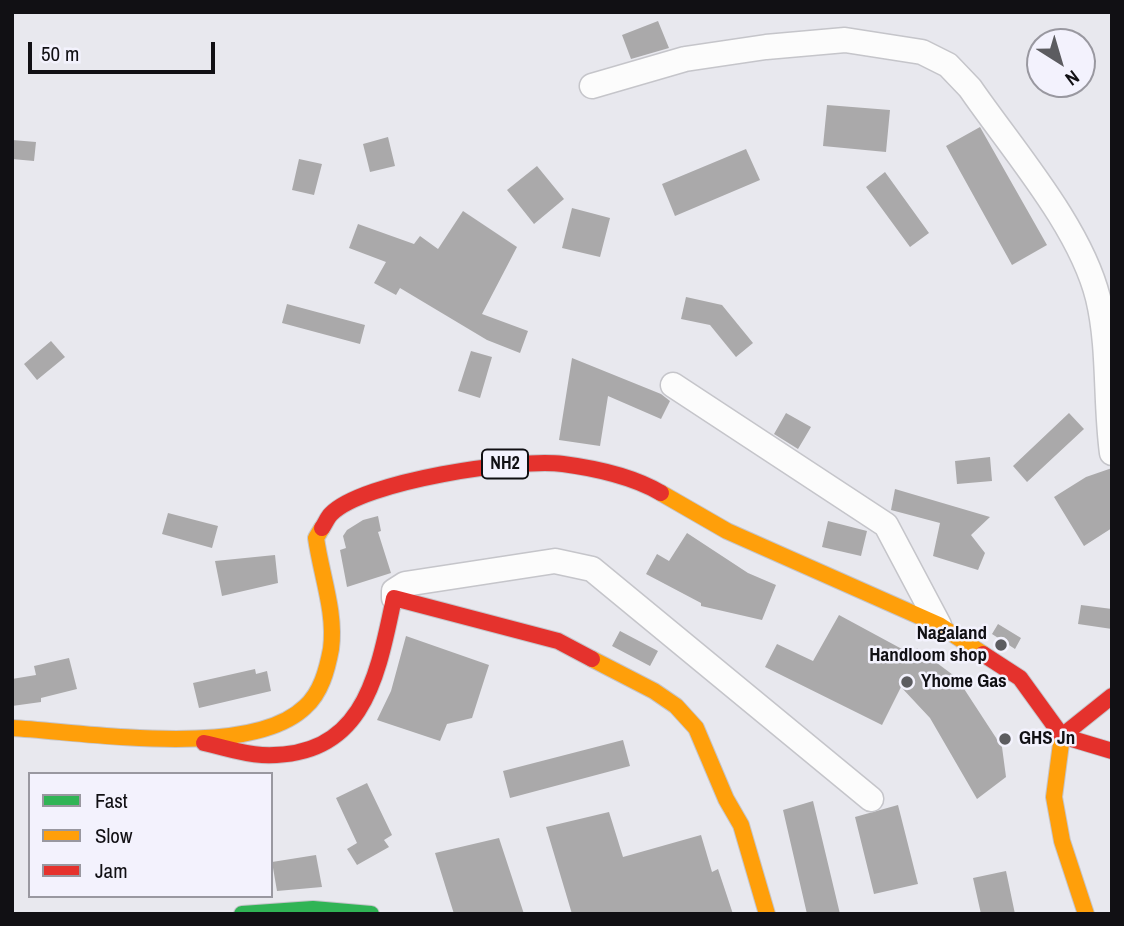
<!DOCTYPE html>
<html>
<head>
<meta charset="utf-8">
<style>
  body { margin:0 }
  #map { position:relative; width:1124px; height:926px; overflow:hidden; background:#e8e8ee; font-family:"Archivo Narrow",sans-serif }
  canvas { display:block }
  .frame { position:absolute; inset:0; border:14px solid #111014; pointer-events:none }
  .legend { position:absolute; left:28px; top:772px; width:245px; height:126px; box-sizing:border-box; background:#f3f2fd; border:2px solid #9998a0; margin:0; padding:9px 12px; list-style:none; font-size:21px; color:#111014 }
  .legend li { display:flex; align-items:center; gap:14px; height:35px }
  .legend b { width:35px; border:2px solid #9998a0 }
  .north { position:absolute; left:1026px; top:28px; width:70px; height:70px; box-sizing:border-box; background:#f3f2fd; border:2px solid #9998a0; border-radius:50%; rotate:143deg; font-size:19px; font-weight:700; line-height:28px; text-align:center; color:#111014 }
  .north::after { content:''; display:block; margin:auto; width:24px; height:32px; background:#5c5c60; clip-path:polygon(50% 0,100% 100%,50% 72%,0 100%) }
  .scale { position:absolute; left:28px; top:42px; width:187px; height:32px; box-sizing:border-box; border:4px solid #111014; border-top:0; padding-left:9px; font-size:21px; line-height:24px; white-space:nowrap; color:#111014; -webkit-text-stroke:5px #f3f2fd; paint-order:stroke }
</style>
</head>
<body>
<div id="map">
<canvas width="1124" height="926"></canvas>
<div class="frame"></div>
<ul class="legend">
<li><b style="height:9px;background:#30b455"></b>Fast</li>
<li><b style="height:9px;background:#ff9f0a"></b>Slow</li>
<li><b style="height:9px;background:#e5322d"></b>Jam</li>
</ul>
<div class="north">N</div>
<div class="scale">50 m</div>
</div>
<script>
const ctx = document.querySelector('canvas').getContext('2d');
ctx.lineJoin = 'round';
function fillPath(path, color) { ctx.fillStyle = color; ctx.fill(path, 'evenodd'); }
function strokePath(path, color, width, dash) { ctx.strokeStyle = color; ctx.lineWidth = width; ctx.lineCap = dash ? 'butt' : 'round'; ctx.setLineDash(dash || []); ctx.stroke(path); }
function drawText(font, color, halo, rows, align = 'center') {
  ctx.font = font + ' "Archivo Narrow",sans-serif'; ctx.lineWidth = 5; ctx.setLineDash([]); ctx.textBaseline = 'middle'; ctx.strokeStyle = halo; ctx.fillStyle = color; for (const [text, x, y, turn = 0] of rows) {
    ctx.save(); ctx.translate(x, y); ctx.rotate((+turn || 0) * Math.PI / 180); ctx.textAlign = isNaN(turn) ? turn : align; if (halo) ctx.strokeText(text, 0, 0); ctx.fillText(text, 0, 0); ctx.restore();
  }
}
fillPath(new Path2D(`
  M658,21L669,48L631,59L622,35Z
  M827,105L890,110L886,152L823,146Z
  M980,127L1047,245L1012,265L946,146Z
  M388,137L395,166L370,172L363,144Z
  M12,140L36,142L34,161L12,159Z
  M746,149L760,180L675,216L662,184Z
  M299,159L322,164L314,195L292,190Z
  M537,166L564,199L534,224L507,190Z
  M885,172L929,233L910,247L866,187Z
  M572,208L610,218L600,257L562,248Z
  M463,211L517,247L482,314L528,331L520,353L487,340L400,288L396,295L374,283L386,262L349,248L358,224L414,244L420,236L438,249Z
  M686,297L722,305L753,343L736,357L710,325L681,319Z
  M287,304L365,325L360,344L282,323Z
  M51,341L65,357L37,380L24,364Z
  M471,351L492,357L480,398L458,391Z
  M572,358L661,394L670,401L661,419L608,396L600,446L559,440Z
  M786,413L811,427L798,449L774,434Z
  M1069,413L1084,429L1027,482L1013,466Z
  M990,457L992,481L957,484L955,461Z
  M1112,468V528L1084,546L1054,497L1086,477Z
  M895,489L990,517L971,535L985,553L978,570L933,556L940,523L891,510Z
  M168,513L218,526L212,548L162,534Z
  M378,516L381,531L378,532L391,573L347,587L340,550L346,548L343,536L347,530L363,520Z
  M828,521L867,531L861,556L822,547Z
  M687,533L748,573L776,585L762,620L701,606V603L646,574L657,554L669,561Z
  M275,555L278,583L222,596L215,561Z
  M1081,605L1112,609V629L1078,624Z
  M839,615L913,655L917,648L957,678L1002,747L1006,777L977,799L930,718L901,687L882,725L765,667L777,644L813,661Z
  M998,624L1021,638L1015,649L992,634Z
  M620,631L658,651L650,666L612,646Z
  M406,636L489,665L472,718L447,724L440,741L377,720L391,691Z
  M69,658L77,689L41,698V702L12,706V679L36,675L34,666Z
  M255,669L256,674L267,671L271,691L199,708L193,683Z
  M623,740L630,766L510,798L503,771Z
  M367,783L392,835L384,840L389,847L357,865L347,849L357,843L336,798Z
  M813,801L840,914H807L783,810Z
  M898,805L918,884L874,894L855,817Z
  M609,812L623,857L701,835L712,872L718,869L733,914H572L546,827Z
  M499,838L524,914H454L435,853Z
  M316,855L322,887L277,891L272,862Z
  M1006,871L1015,914H981L973,878Z`), '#aaa9aa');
const street = new Path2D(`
  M592,86L685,59L766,47L845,40L922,52L948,65L970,88C1012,149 1080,226 1098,298C1110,348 1105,401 1112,453
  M673,385L886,525L939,625
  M394,598V591L405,584L555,561L592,569L871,799`);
const fast = new Path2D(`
  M242,914L313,909L371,914`);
const slow = new Path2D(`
  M661,493L727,531L939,625L983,654
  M592,659L654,691L676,706L696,728L726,799L741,825L767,914
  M12,728C86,732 250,760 305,707C321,693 327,670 331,649C336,613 321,574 316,538L322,528
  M1062,736L1054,797L1062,841L1086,914`);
const jam = new Path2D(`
  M322,528C325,524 327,518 331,514C363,481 517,458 563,464C594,468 634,477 661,493
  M983,654L1020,678L1062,736L1112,751
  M1062,736L1112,696
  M204,743C223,747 242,754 262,755C363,759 377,679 394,598L558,641L592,659`);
strokePath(street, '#c5c5ca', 27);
strokePath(fast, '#c5c5ca', 18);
strokePath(slow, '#c5c5ca', 18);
strokePath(jam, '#c5c5ca', 18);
strokePath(street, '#fcfcfc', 24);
strokePath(fast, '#30b455', 16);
strokePath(slow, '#ff9f0a', 16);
strokePath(jam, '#e5322d', 16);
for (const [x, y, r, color] of [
  [1001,645,7,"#5c5c60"],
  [907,682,7,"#5c5c60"],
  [1005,739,7,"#5c5c60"]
]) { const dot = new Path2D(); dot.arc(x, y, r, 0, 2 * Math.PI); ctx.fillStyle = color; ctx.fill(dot); strokePath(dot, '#f3f2fd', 2.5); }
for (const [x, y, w] of [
  [505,464,46]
]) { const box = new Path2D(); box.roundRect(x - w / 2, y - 14.5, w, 29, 5); ctx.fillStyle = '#f3f2fd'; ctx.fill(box); strokePath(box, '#111014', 2); }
drawText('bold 18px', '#111014', null, [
  ["NH2",505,464]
]);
drawText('bold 19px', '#111014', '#f3f2fd', [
  ["Nagaland",987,634,"right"],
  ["Handloom shop",987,656,"right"],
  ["Yhome Gas",921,682],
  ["GHS Jn",1019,739]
], 'left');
</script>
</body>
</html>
